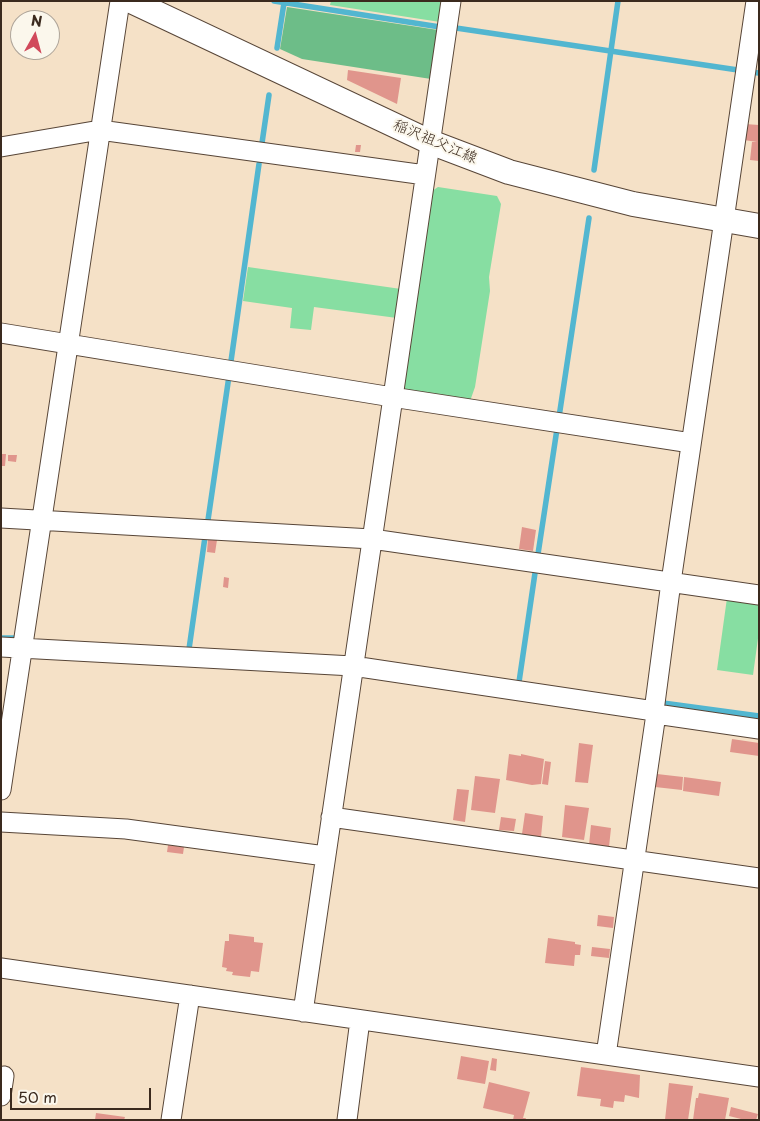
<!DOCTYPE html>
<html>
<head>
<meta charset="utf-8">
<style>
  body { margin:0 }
  #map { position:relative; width:760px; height:1121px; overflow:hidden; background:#f5e1c7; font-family:"Playpen Sans",sans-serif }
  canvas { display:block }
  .frame { position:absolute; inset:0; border:2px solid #3b2a1e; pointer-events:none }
  .north { position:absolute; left:10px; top:10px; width:50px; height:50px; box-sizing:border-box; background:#fbf7ec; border:1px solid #aea59a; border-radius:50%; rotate:7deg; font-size:14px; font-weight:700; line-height:20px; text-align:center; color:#3b2a1e }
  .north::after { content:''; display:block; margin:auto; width:18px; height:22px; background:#d1495b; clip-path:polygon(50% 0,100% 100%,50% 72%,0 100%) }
  .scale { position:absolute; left:10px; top:1088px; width:141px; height:22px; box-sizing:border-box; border:2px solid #3b2a1e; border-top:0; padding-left:6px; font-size:15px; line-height:18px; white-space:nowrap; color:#3b2a1e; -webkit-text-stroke:4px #fbf7ec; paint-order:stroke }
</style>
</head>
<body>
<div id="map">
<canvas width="760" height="1121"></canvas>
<div class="frame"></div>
<div class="north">N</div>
<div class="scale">50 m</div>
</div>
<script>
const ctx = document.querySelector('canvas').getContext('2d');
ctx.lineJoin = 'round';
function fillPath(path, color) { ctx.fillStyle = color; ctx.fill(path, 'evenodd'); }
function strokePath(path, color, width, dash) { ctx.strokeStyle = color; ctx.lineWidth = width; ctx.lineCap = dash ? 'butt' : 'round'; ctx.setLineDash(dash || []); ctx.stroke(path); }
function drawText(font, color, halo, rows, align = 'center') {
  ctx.font = font + ' "Playpen Sans","Klee One",sans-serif'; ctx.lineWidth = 4; ctx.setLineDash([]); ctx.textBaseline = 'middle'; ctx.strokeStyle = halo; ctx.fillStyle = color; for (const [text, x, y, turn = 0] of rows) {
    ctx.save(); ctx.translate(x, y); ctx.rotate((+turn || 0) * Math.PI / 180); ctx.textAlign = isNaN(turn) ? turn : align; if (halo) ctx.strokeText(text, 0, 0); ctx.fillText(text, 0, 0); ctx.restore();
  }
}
fillPath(new Path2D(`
  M331,1H443L440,22L330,5Z
  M438,187L497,196L501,204L489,277L490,291L475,387L469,404L405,395L400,388L429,193Z
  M248,267L401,289L397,318L314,307L311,330L290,328L292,308L243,301Z
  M727,598L759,603V631L753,675L717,670Z`), '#87dea2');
fillPath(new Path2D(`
  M287,7L438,30L431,79L302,59L280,49Z`), '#6dbd88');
strokePath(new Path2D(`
  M274,1L440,27
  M456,28L738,70
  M277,48L284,3
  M750,72L759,73
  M262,143L269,95
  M594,170L618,1
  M231,361L259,164
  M559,417L589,218
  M208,520L229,376
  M538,554L557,429
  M1,638H15
  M189,649L205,537
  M519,682L535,573
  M663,703L759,716`), '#52b6d0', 5.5);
fillPath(new Path2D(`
  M348,70L401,78L397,104L347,80Z
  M745,124L759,125V161L750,160L752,142H757L744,140Z
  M356,145H361L360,152H355Z
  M1,454H6L5,466H1Z
  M8,455H17L16,462L8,461Z
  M522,527L536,530L533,551L519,549Z
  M208,539L217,540L215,553L207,552Z
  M224,577L229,578L228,588L223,587Z
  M732,739L759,743V756L730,752Z
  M579,743L593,745L588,783L575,782Z
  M509,754L521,756V754L544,759L541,784L532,785L506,780Z
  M545,761L551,762L548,785L542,784Z
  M657,774L683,777L682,790L655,787Z
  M475,776L500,779L495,813L471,810Z
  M684,777L721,782L719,796L683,791Z
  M457,789L469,790L465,822L453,820Z
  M565,805L589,808L584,840L562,837Z
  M525,813L543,816L541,837L522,834Z
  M501,817L516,819L514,831L499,830Z
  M591,825L611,828L609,847L589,845Z
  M168,845L184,847L183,854L167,852Z
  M598,915L614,917L613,928L597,926Z
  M229,934L254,937V942L263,943L259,972L251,971L250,977L232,975L233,972L226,971L227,968L222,967L225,941H229Z
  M548,938L575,942V944L581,945L580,955H575L574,966L545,963Z
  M592,947L610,949L609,958L591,956Z
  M461,1056L489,1061L485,1084L457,1079Z
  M492,1058L497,1059L496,1071L490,1070Z
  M581,1067L640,1075L639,1098L625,1095L624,1102L614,1101L613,1108L600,1106L601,1099L577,1096Z
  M489,1082L530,1092L523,1118H526L525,1120H513L514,1115L483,1108Z
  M669,1083L693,1086L688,1120H665Z
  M699,1093L729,1098L725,1120H693L696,1098H698Z
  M731,1107L758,1114L756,1120H745L729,1116Z
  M96,1113L125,1117L124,1120H95Z`), '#e0958c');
const minor = new Path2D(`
  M1,147L100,130L425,175
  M1,333L392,397L691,443
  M1,518L372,539L759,595
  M1,647L353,666L654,711
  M656,714L759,729
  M1,790L120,1
  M331,817L759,878
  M1,822L126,829L325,856
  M1,968L759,1077
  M303,1012L451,1
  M606,1055L656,714L654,711L671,582L756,1
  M1,1096L4,1076
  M171,1120L190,995
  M347,1120L360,1020`);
const major = new Path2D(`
  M131,1L430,142L509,172L633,204L759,226`);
strokePath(minor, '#574537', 21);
strokePath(major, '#574537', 26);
strokePath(minor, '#fff', 19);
strokePath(major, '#fff', 24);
drawText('15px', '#3b2a1e', '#fbf7ec', [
  ["稲沢祖父江線",435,142,23]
]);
</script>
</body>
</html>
